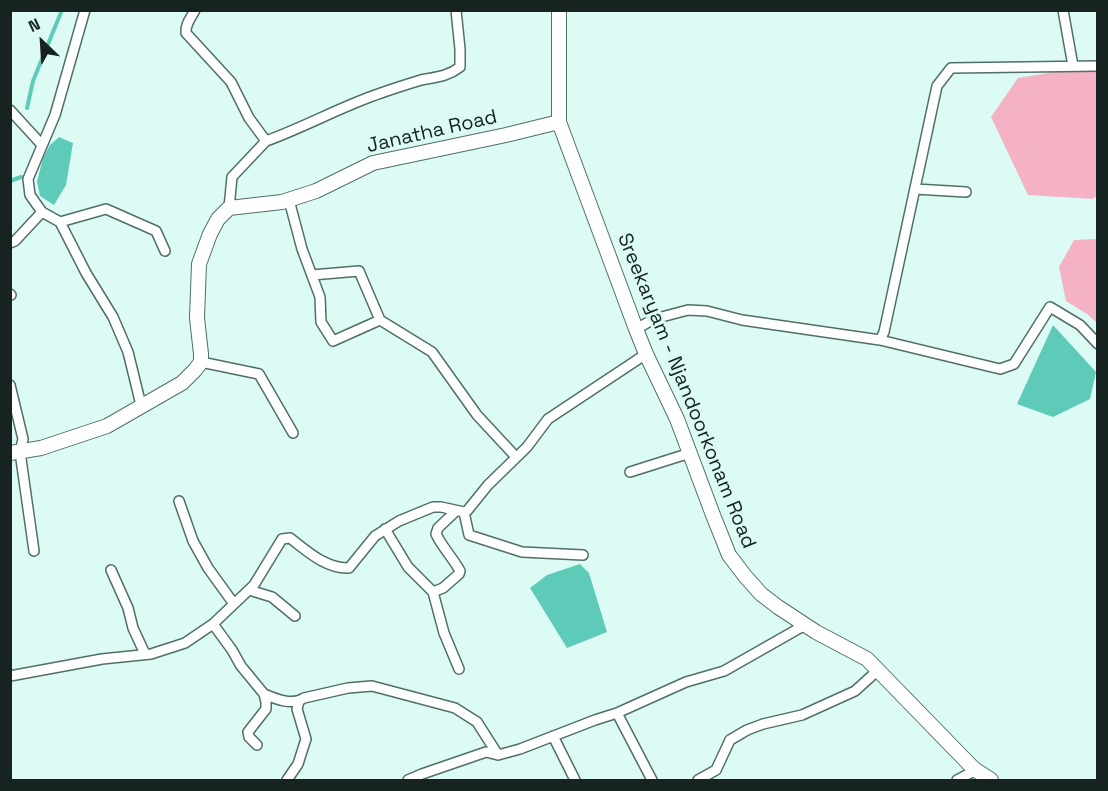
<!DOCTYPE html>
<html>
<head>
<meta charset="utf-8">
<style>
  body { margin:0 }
  #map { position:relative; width:1108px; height:791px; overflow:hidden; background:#dbfbf4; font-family:"Space Grotesk",sans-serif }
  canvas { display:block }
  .frame { position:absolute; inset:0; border:12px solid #172321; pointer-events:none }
  .north { position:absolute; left:12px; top:12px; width:60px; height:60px; -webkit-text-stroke:4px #dbfbf4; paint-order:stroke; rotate:335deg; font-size:16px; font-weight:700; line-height:24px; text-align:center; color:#172321 }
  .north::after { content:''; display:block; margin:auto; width:21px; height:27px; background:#172321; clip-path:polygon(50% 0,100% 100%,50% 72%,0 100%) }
</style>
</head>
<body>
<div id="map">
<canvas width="1108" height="791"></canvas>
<div class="frame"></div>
<div class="north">N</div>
</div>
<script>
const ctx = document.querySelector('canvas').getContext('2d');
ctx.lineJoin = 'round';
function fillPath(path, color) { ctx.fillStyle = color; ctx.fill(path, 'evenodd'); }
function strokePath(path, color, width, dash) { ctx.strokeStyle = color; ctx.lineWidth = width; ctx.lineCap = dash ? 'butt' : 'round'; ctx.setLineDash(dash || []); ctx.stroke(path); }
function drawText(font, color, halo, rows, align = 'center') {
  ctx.font = font + ' "Space Grotesk",sans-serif'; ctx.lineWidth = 6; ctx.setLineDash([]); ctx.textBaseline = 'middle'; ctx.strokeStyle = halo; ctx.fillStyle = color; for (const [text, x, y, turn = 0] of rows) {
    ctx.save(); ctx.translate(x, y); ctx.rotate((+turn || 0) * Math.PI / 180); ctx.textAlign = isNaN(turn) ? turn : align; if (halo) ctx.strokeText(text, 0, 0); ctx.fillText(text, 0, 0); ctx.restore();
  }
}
fillPath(new Path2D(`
  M1067,70L1097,72V196L1093,199L1028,195L991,117L1018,78Z
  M1097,239H1098L1097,323L1087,314L1066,301L1059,267L1074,240Z`), '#f4b2c4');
fillPath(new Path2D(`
  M59,137L73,143L66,185L54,205L40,196L37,182L43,158L50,145Z
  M1053,325L1096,372L1090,399L1053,417L1017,404Z
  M580,564L589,573L607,632L567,648L530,588L547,575Z`), '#5ecbb8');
strokePath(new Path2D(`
  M27,108L33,81L62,10
  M10,181L21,177`), '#5ecbb8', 4);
const street = new Path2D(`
  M195,10C191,18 185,24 186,33L231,82L249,118L266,141C305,127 342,106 381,93C395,88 408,84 421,80C436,77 447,77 460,67V49L456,10
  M1063,10L1073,66
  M10,110L42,145
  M915,189L966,192
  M289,200L302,249L320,297L321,322L333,341L380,320L432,352L477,415L516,457
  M229,208L232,177L266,141
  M42,212L60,222L86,273L113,317L128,352L141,405
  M60,222L106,209L156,231L165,251
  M10,243L15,241L42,212L30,195L28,179L55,115L85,10
  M312,275L359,271L380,320
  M10,294L11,295
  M636,329L654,319L688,310L707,311L742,320L880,340L1000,369L1014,364L1050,307L1080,325L1098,344
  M880,340L884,332L937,86L951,68L1098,66
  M201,362L259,374L293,433
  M10,385L23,439L20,452L34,551
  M630,472L690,453
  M179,501L193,541L208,568L234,604
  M464,512L469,535L522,552L583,555
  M385,529L408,567L433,592L444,633L459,669
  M111,570L128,608L133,628L145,654
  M249,590L272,597L295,616
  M433,592L443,588L459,574L460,571C453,558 442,547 436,534L438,528L456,511
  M213,624L232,650L241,666L264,694L266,702V709L248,732L249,737L257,745
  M10,676L102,659L151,654L185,643L213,624L254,585L282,539L290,538C307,551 326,569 349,568L375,536L399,521L433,507H441L464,512L467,511L488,485L527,447L548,419L646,354
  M264,694C276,699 292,706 304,698L348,688L372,686L455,708L477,722L498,755
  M617,713L652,780
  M553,736L575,780
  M287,780L298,764L305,742L306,739L297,709L299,701
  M408,780L422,774L486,752L498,755L520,749L595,720L617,713L686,682L724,671L805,625
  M698,780L716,770L730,740L747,730L763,724L802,715L855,691L877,671
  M957,780L976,770`);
const secondary = new Path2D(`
  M559,10V122L636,329L646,354L677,419L713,515L729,555L745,576L761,594L778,607L816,632L867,659L974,769L991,780
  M10,453L41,448L107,426L182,383L195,370L201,362V354L197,318L199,264L210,234L218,219L229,208L282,202L316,191L373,163L506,135L559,122`);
strokePath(street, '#516e68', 12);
strokePath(secondary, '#516e68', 16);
strokePath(street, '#fff', 9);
strokePath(secondary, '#fff', 14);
drawText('20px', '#172321', '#dbfbf4', [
  ["Janatha Road",432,132,-13],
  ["Sreekaryam - Njandoorkonam Road",686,391,68]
]);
</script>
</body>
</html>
